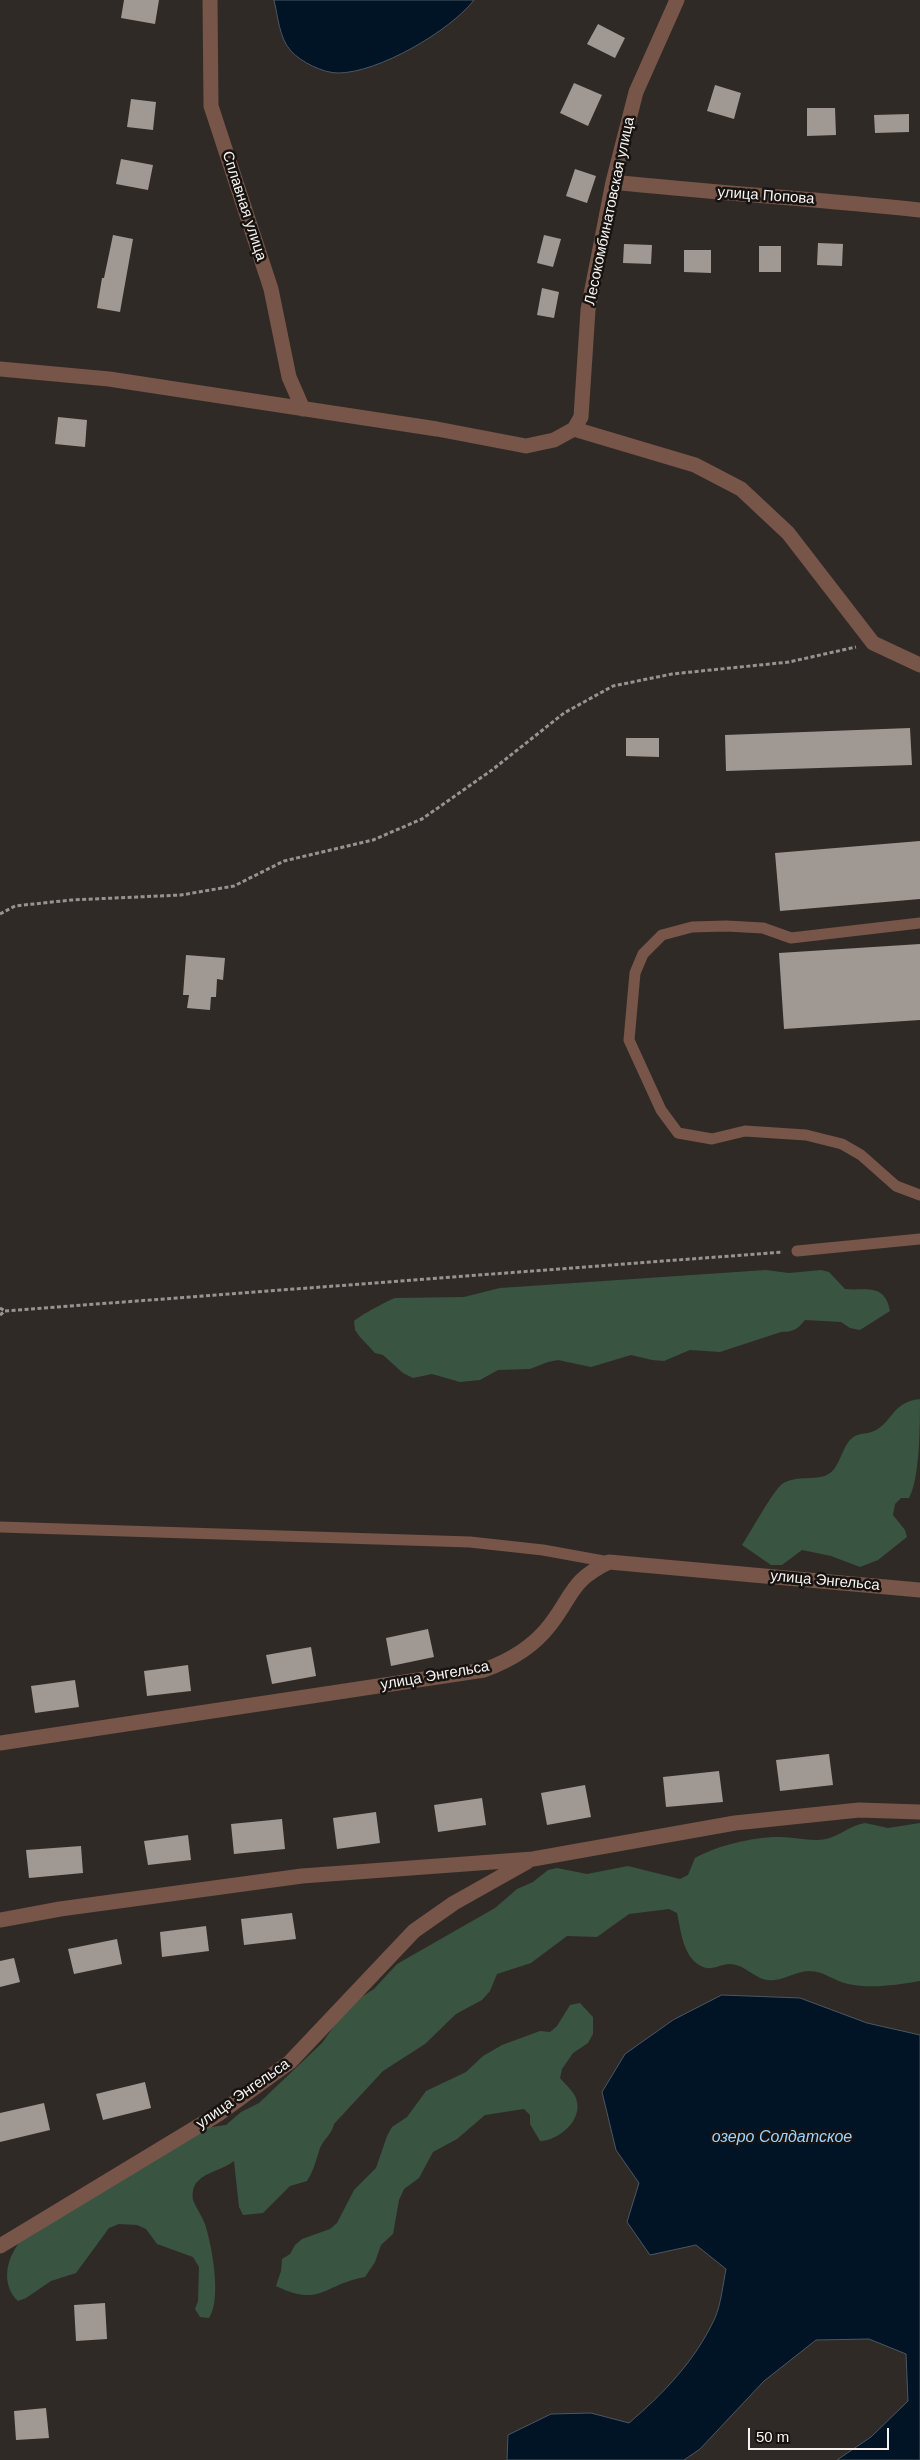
<!DOCTYPE html>
<html>
<head>
<meta charset="utf-8">
<style>
  body { margin:0 }
  #map { position:relative; width:920px; height:2460px; overflow:hidden; background:#302a26; font-family:Arial,sans-serif }
  canvas { display:block }
  .scale { position:absolute; left:748px; top:2428px; width:141px; height:22px; box-sizing:border-box; border:2px solid #f7f3f1; border-top:0; padding-left:6px; font-size:15px; line-height:18px; white-space:nowrap; color:#f7f3f1; -webkit-text-stroke:4px #161311; paint-order:stroke }
</style>
</head>
<body>
<div id="map">
<canvas width="920" height="2460"></canvas>
<div class="scale">50 m</div>
</div>
<script>
const ctx = document.querySelector('canvas').getContext('2d');
ctx.lineJoin = 'round';
function fillPath(path, color) { ctx.fillStyle = color; ctx.fill(path, 'evenodd'); }
function strokePath(path, color, width, dash) { ctx.strokeStyle = color; ctx.lineWidth = width; ctx.lineCap = dash ? 'butt' : 'round'; ctx.setLineDash(dash || []); ctx.stroke(path); }
function drawText(font, color, halo, rows, align = 'center') {
  ctx.font = font + ' Arial,sans-serif'; ctx.lineWidth = 5; ctx.setLineDash([]); ctx.textBaseline = 'middle'; ctx.strokeStyle = halo; ctx.fillStyle = color; for (const [text, x, y, turn = 0] of rows) {
    ctx.save(); ctx.translate(x, y); ctx.rotate((+turn || 0) * Math.PI / 180); ctx.textAlign = isNaN(turn) ? turn : align; if (halo) ctx.strokeText(text, 0, 0); ctx.fillText(text, 0, 0); ctx.restore();
  }
}
fillPath(new Path2D(`
  M766,1270L789,1273L821,1270L829,1272L845,1289C866,1291 885,1283 890,1311L860,1330L850,1328L841,1322L805,1320C798,1329 793,1332 781,1332L720,1352L690,1350L664,1361L652,1360L631,1355L591,1367L558,1360L548,1362L530,1369L498,1370L480,1380L460,1382L432,1374L413,1378L403,1373L383,1355L375,1353L360,1337L355,1330L354,1321C361,1315 387,1301 395,1298L464,1297L500,1288Z
  M920,1399C920,1424 920,1479 909,1498H901L895,1504L893,1515L905,1530L907,1537L878,1560L860,1567L831,1556L802,1550L782,1565H771L742,1545C750,1533 773,1491 782,1484C798,1474 818,1482 830,1473C839,1467 842,1449 850,1440C857,1432 865,1435 874,1431C893,1422 892,1402 920,1399Z
  M865,1823L888,1828L920,1823V1981C897,1985 871,1989 848,1984C834,1981 824,1971 809,1971C795,1971 783,1982 768,1980C755,1979 744,1964 730,1964C719,1964 712,1972 701,1966C683,1957 681,1931 677,1913L669,1909L629,1914L597,1937L567,1936L531,1963L497,1974L490,1991L482,2000L456,2014L425,2044L383,2071L334,2124C332,2134 324,2139 320,2148C316,2160 314,2170 307,2181L290,2186L263,2213L243,2215L239,2207L234,2161C223,2170 207,2171 197,2182C193,2186 192,2194 193,2200C196,2208 202,2216 205,2224C212,2246 222,2299 209,2318L200,2317L195,2309L198,2301L199,2267L193,2257L157,2244L146,2229L137,2225L119,2224L109,2228L76,2273L51,2281L26,2298L18,2301C0,2284 6,2256 24,2237C36,2224 57,2216 72,2207C114,2181 156,2155 198,2129L226,2125L241,2112L259,2103L322,2043L349,2005L374,1989L397,1964L495,1908L517,1889L533,1882L548,1870L557,1868L587,1874L628,1866L680,1879L688,1875L695,1858C715,1846 757,1836 780,1837C795,1837 812,1842 826,1839C840,1836 850,1825 865,1823Z
  M580,2003L593,2017V2034L588,2043L573,2053L562,2069L560,2078C565,2084 572,2090 575,2096C586,2118 559,2141 540,2141L530,2124V2115L524,2109L485,2115L457,2139L433,2152L419,2178L404,2189L399,2200L393,2234L381,2245L375,2262L365,2277C324,2284 321,2308 276,2286L281,2271L282,2259L290,2254L295,2245L302,2239L330,2229L337,2223L354,2190L376,2168L387,2136L392,2127L407,2117L426,2091L466,2072L483,2056L502,2045L540,2031L550,2032L557,2026L570,2005Z`), '#395441');
const water = new Path2D(`
  M274,0H474C450,31 378,73 338,73C323,73 301,62 291,51C279,38 278,16 274,0Z
  M722,1995L800,1998L867,2023L920,2035V2460H837L871,2437L908,2401L906,2354L869,2339L816,2340L764,2381L700,2449L684,2460H507L508,2435L551,2414L591,2413L629,2423C664,2393 695,2361 715,2318C721,2304 723,2284 726,2269L696,2245L650,2255L627,2222L639,2183L616,2150L602,2092L625,2054L673,2020Z`);
fillPath(water, '#001426');
strokePath(water, '#4a5763', 1);
fillPath(new Path2D(`
  M124,0H159L155,24L121,18Z
  M598,24L625,38L615,58L587,44Z
  M574,83L602,95L588,126L560,113Z
  M715,85L741,93L734,119L707,111Z
  M131,99L156,102L153,130L127,127Z
  M807,108H835L836,135L807,136Z
  M909,114V132L875,133L874,115Z
  M121,159L153,165L148,190L116,184Z
  M575,169L596,176L587,203L566,196Z
  M113,235L133,239L120,312L97,308L102,278H104Z
  M544,235L561,239L553,267L537,263Z
  M818,243L843,244L842,266L817,265Z
  M624,244L652,245L651,264L623,263Z
  M759,246H781V272H759Z
  M684,250H711V273L684,272Z
  M542,288L559,292L554,318L537,315Z
  M58,417L87,420L85,447L55,444Z
  M910,728L912,765L726,771L725,735Z
  M626,738H659V757L626,756Z
  M920,841V899L780,911L775,853Z
  M920,944V1020L784,1029L779,953Z
  M186,955L225,958L223,980L217,979L216,997H211L210,1010L187,1008L189,995H183Z
  M428,1629L434,1657L391,1666L386,1638Z
  M311,1647L316,1676L272,1684L266,1655Z
  M188,1665L191,1691L147,1696L144,1671Z
  M75,1680L79,1707L35,1713L31,1686Z
  M829,1754L833,1785L780,1791L776,1760Z
  M719,1771L723,1802L666,1807L663,1777Z
  M585,1785L591,1817L547,1825L541,1793Z
  M482,1798L486,1825L438,1832L434,1805Z
  M376,1812L380,1843L337,1849L333,1818Z
  M282,1819L285,1849L234,1854L231,1824Z
  M188,1835L191,1860L148,1865L144,1841Z
  M81,1846L83,1873L29,1878L26,1850Z
  M292,1913L296,1939L244,1945L241,1919Z
  M206,1926L209,1951L162,1957L160,1932Z
  M117,1939L122,1964L74,1974L68,1949Z
  M14,1958L20,1982L0,1987V1961Z
  M145,2082L151,2108L103,2120L96,2094Z
  M44,2103L50,2130L0,2142V2113Z
  M105,2303L107,2339L76,2341L74,2305Z
  M46,2408L49,2438L16,2440L14,2411Z`), '#9f9893');
strokePath(new Path2D(`
  M0,914L15,906L71,900L181,895L234,886L284,861L373,840L422,819L492,770L564,713L613,686L672,674L789,662L856,647
  M0,1308L5,1311
  M0,1315L5,1311L783,1252`), '#989390', 3, [4, 2.5]);
strokePath(new Path2D(`
  M920,923L791,938L763,928L726,926L692,927L662,935L643,954L635,973L629,1040L661,1110L678,1133L712,1139L745,1131L806,1135L842,1144L861,1155L896,1186L920,1195
  M797,1251L920,1239
  M0,1527L470,1542L543,1550L609,1562`), '#775548', 11);
strokePath(new Path2D(`
  M210,0L211,106L271,289L289,377L303,409
  M613,182C715,193 818,199 920,210
  M0,369L109,379L437,429L526,446L554,440L574,429L581,417L588,310L613,182L636,92L677,0
  M574,429L695,465L741,489L788,533L873,643L920,665
  M0,1743L484,1670C509,1661 534,1646 550,1625C574,1594 570,1581 609,1562L920,1590
  M0,1920L60,1909L302,1876L533,1859L735,1823L859,1810L920,1812
  M0,2246L220,2113L290,2062L414,1931L454,1903L527,1862`), '#775548', 15);
drawText('15px', '#f7f3f1', '#161311', [
  ["улица Попова",766,196,4],
  ["Сплавная улица",244,206,72],
  ["Лесокомбинатовская улица",610,211,-78],
  ["улица Энгельса",825,1581,5],
  ["улица Энгельса",435,1676,-10],
  ["улица Энгельса",243,2094,-35]
]);
drawText('italic 16px', '#9dd3fc', '#161311', [
  ["озеро Солдатское",782,2138]
]);
</script>
</body>
</html>
